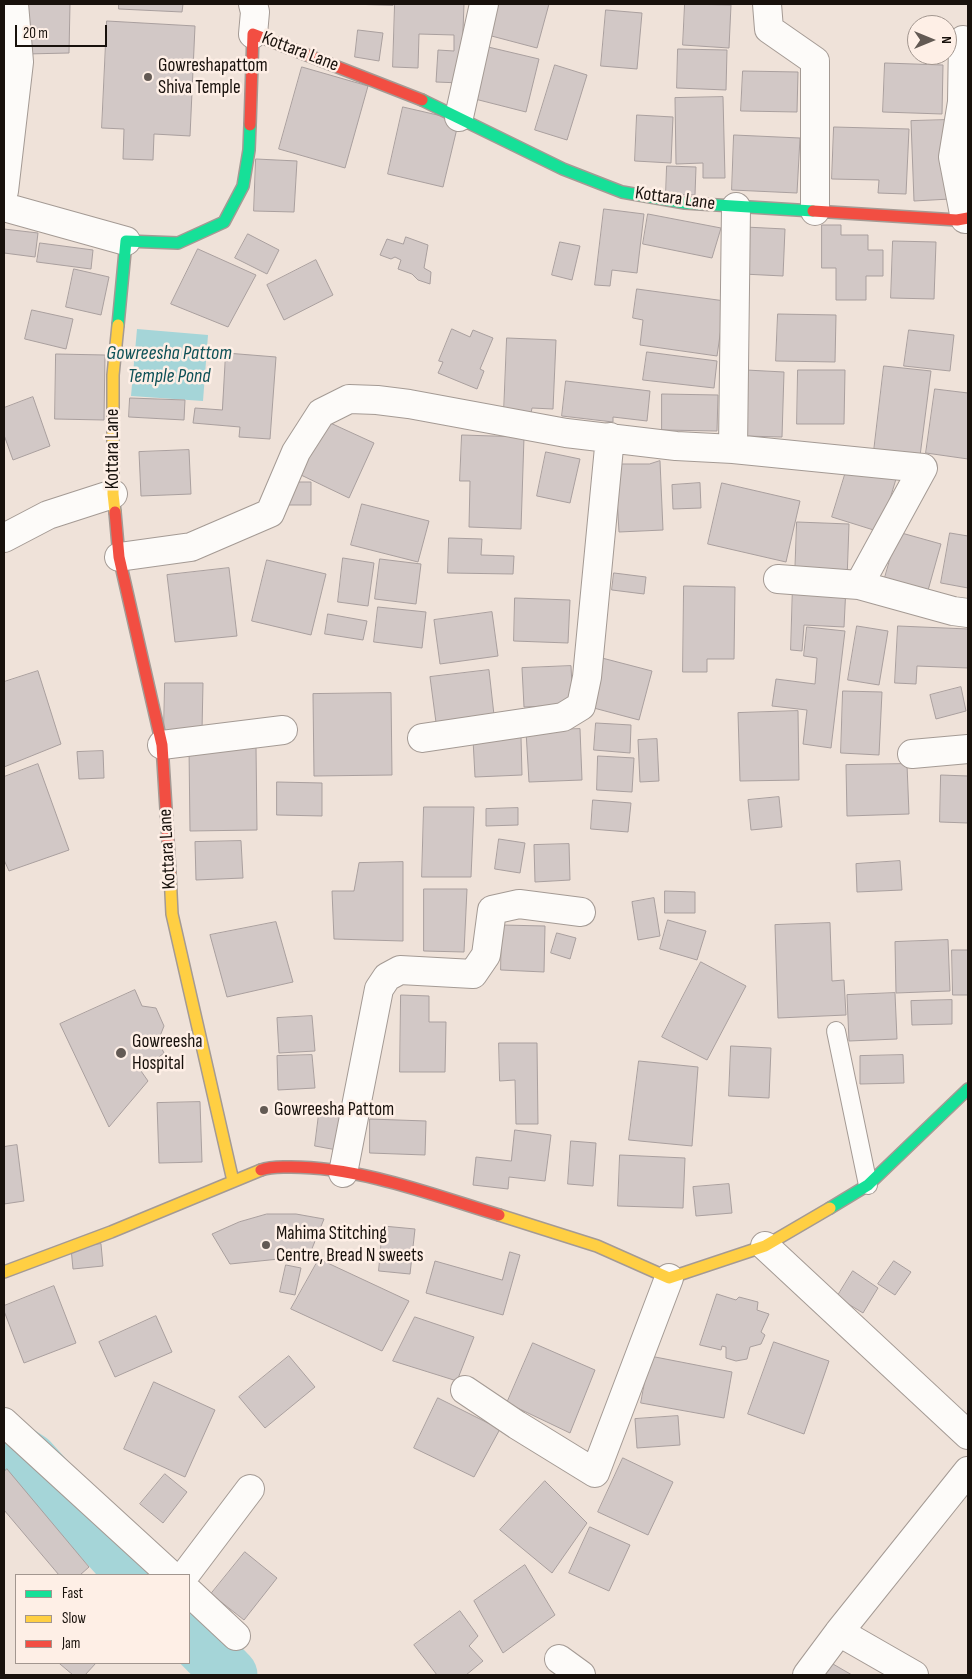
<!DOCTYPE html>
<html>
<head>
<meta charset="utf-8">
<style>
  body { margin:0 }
  #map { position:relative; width:972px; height:1679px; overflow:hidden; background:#efe2d9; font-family:"Sofia Sans Condensed",sans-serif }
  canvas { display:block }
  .frame { position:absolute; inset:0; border:5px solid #18110c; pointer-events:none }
  .legend { position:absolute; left:15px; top:1574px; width:175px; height:90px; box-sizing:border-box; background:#feefe6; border:1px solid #a2968f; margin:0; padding:6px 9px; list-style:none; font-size:15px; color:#18110c }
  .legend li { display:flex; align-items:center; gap:10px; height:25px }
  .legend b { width:25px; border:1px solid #a2968f }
  .north { position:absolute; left:907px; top:15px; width:50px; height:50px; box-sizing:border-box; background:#feefe6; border:1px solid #a2968f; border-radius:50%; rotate:90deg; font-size:14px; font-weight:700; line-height:20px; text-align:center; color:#18110c }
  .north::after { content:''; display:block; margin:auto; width:18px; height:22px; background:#635a54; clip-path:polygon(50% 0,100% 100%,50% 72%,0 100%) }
  .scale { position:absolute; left:15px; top:25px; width:92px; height:22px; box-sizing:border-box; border:2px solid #18110c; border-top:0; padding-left:6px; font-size:15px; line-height:18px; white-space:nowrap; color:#18110c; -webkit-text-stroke:4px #feefe6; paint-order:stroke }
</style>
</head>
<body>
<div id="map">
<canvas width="972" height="1679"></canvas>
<div class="frame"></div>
<ul class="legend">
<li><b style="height:6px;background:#16e098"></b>Fast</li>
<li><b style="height:6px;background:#ffcf43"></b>Slow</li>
<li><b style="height:6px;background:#f24e42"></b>Jam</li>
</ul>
<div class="north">N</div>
<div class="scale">20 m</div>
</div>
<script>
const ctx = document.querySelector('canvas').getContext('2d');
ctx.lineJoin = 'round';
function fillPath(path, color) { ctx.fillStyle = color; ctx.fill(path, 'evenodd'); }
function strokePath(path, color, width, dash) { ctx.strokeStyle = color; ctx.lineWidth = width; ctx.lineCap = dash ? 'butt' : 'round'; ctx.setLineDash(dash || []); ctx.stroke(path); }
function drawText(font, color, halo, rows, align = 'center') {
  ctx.font = font + ' "Sofia Sans Condensed",sans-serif'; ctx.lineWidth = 5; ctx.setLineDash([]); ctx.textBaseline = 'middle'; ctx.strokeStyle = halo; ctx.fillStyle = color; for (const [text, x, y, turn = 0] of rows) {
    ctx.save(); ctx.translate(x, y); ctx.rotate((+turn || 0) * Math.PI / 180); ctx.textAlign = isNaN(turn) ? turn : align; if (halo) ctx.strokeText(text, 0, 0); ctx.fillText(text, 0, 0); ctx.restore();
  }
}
fillPath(new Path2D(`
  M137,329L208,335L203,401L131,396Z`), '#a5d5d8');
strokePath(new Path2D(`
  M4,1443L30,1460L134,1575
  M189,1633L230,1675`), '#a5d5d8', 55);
const building = new Path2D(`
  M27,4H70L69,53L26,54Z
  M119,4H183L182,12L119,9Z
  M350,4H393V5Z
  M395,4H464L461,83L436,82L438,50L454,51V35L419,34L418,68L393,67Z
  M492,4H549L537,48L484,34Z
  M685,4L731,5L729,48L683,45Z
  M606,10L642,13L637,69L601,66Z
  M107,21L195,26L190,136L154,134L153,160L123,159L124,129L102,128Z
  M358,30L383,33L379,61L355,57Z
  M484,46L539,59L526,112L471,98Z
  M678,49L727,50L726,90L677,88Z
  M885,63L943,65L942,114L883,112Z
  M555,65L587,75L567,140L535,130Z
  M302,67L368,86L345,168L279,149Z
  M743,71L798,72L797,112L741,111Z
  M723,97L725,178H703V163L676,164L675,98Z
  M403,107L459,120L443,187L388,174Z
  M637,115L673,117L671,163L635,161Z
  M947,120L950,199L914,201L911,121Z
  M834,127L909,129L906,194L878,193L879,180L832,179Z
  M734,135L800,138L797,193L732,190Z
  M256,159L297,161L294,212L254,211Z
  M667,166L696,167L695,195L666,194Z
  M604,209L644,214L637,273L612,270L610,286L595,285Z
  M648,214L721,228L712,258L643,244Z
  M822,225H841V235H868V250H883V276H866V300H836V268H822Z
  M745,227L785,229L783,276L743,274Z
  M4,229L38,233L35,257L4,253Z
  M248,234L279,250L267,274L235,258Z
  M406,237L428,245L424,268L431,272L430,284L418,280L412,274L398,269L401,260L395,257L391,259L380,255L387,239L403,244Z
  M893,241L936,242L934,299L891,298Z
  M560,242L580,246L572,280L552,275Z
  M40,243L93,250L91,269L37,262Z
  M198,249L256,275L228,327L171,304Z
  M316,260L333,295L284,320L267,285Z
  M74,269L109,277L101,315L66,307Z
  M637,289L725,301L717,356L640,345L643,320L633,318Z
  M32,310L73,319L66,349L25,339Z
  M778,314L836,315L835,362L776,361Z
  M452,329L470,337L473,330L493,338L480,369L484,371L477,389L438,373L443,362L439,361Z
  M909,330L954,335L950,371L904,366Z
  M507,338L556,340L553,409L532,408L531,413L504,412Z
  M647,352L717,361L714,388L643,380Z
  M226,353L276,357L270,439L239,437L240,427L193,423L195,408L222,410Z
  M56,354L105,355L104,420L55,419Z
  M884,366L931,371L920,456L874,451Z
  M746,370L784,372L782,437L743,436Z
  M798,370H845L844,424H797Z
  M566,381L650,391L647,421L613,417V422L562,416Z
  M935,389L968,393V459L926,453Z
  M662,394L718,395L717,431L662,430Z
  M33,397L50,446L13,460L4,435V408Z
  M130,398L185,400L184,420L129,417Z
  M326,421L374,443L349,498L301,475Z
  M462,435L524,437L521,529L469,527L470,481H460Z
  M189,450L191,494L141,496L139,452Z
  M546,452L580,459L570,503L537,496Z
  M660,461L663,530L619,532L615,464H649Z
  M848,465L896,479L880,532L832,517Z
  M284,482H311V505H284Z
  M700,483L701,508L673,509L672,485Z
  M722,483L800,501L786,562L708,544Z
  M362,504L429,521L418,562L351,545Z
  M797,522L849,524L847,580L795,578Z
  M898,532L941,544L927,594L884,581Z
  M950,533L968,536V588L941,583Z
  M449,538L482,539L481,555L514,556L513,574L448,573Z
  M343,558L374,563L368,606L338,602Z
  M380,559L421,564L416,604L375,599Z
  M267,560L326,574L311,635L252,621Z
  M229,568L237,636L175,642L167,575Z
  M614,573L646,577L644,594L612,590Z
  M793,583L846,586L844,627L804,625L802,651L791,650Z
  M684,586L735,587L734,659H707V672H683Z
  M515,598L570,600L568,643L514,641Z
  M378,607L426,612L422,648L374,642Z
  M492,612L498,656L440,664L434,620Z
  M328,614L367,621L363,640L325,634Z
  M857,626L888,631L879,685L848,680Z
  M898,626L968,629V668L917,666L916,684L895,683Z
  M807,627L845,631L831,748L803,744L807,710L772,706L776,679L815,684L817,658L804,656Z
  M602,658L652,671L639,720L590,707Z
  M571,666L573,705L524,707L522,668Z
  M489,670L495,724L437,730L430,677Z
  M38,671L61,744L4,767V682Z
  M165,683H203L202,731H164Z
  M961,687L966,711L936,719L930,695Z
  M843,691L882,692L879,755L841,753Z
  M391,693L392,775L314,776L313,694Z
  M798,711L799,780L740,781L738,713Z
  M596,723L631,725L630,753L594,750Z
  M580,729L582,780L529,782L526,731Z
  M521,737L522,775L475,777L473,739Z
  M657,739L659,781L640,782L638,740Z
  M256,746L257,830L190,831L189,747Z
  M103,751L104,778L79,779L77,752Z
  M598,756L634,758L632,792L597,790Z
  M38,764L69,850L9,871L4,860V777Z
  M907,764L909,814L847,816L846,765Z
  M941,775L968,776V823L940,822Z
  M277,782L322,783V816L277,815Z
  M779,797L782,827L751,830L748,800Z
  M593,800L631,803L628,832L591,829Z
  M424,807H474L471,877H422Z
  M518,808V825L486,826V809Z
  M499,839L525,843L520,873L495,869Z
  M241,841L243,878L196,880L195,842Z
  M569,844L570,880L535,882L534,845Z
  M900,861L902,890L857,892L856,864Z
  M403,862V941L334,939L332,891H354L359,863Z
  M424,889H467L464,952L424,951Z
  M665,891L695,892V913H665Z
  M654,898L660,936L638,940L632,902Z
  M668,920L706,931L697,960L660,949Z
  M276,922L293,982L227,997L210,935Z
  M830,923L832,981L844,980L846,1015L778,1018L775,925Z
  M502,925L545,926L544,972L501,970Z
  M557,933L576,938L570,959L551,953Z
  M948,940L950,991L896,993L895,942Z
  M952,950H968V995H953Z
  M701,962L746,986L707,1060L662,1037Z
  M135,990L142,1006L156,1008L164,1026L158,1041L164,1053L141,1071L148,1081L109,1127L60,1024Z
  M895,993L897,1039L849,1041L847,995Z
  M401,995L429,996V1022H446L445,1072H400Z
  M952,1000V1024L912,1025L911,1001Z
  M312,1016L315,1051L279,1053L277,1018Z
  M499,1043H537L538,1124H516L515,1080L500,1081Z
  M731,1046L771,1048L769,1098L729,1096Z
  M312,1055L315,1088L278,1090L277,1056Z
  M903,1055L904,1083L860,1084V1056Z
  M639,1061L698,1067L692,1146L629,1140Z
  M200,1102L202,1162L159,1163L157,1103Z
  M320,1106L343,1110L337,1150L315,1146Z
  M370,1119L426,1121L425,1155L370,1153Z
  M515,1130L551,1135L545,1181L509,1177L508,1189L473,1185L476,1157L511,1161Z
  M571,1141L596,1143L593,1186L568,1184Z
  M17,1145L24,1201L4,1204V1147Z
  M620,1155L685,1158L683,1208L618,1206Z
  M729,1184L732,1213L696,1216L693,1187Z
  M267,1214H296L324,1219L309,1256L230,1264L212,1234L239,1222Z
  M383,1226L415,1229L410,1274L379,1271Z
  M101,1244L103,1266L73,1269L71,1248Z
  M510,1252L520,1255L503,1315L426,1293L435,1261L502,1280Z
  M319,1259L409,1301L382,1351L291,1309Z
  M894,1261L911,1272L895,1295L878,1284Z
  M286,1265L301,1268L295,1295L280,1292Z
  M853,1271L878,1288L863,1313L837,1297Z
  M54,1286L76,1343L24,1363L4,1311V1306Z
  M717,1294L736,1300L739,1297L758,1302L757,1310L769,1314L761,1332L765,1335L761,1344L750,1347L747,1359L736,1361L726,1358V1347L722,1346L721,1350L700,1345Z
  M156,1316L172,1352L115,1377L99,1342Z
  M415,1317L474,1337L457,1381L393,1361Z
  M774,1342L829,1361L804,1434L748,1414Z
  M533,1343L595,1370L570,1433L507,1403Z
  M289,1356L315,1387L265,1428L239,1397Z
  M650,1356L732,1372L724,1418L641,1403Z
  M154,1382L215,1410L185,1477L124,1449Z
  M438,1398L500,1429L474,1477L414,1448Z
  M678,1416L680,1445L637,1448L635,1419Z
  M623,1458L673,1482L648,1535L598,1512Z
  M7,1469L89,1567L80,1575H59L4,1510V1472Z
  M165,1474L187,1492L163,1523L140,1504Z
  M545,1481L587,1523L552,1573L500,1530Z
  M590,1527L630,1545L609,1591L569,1573Z
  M245,1552L277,1578L244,1620L211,1594Z
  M525,1565L555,1615L503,1653L474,1601Z
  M460,1611L478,1636L469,1646L483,1661L466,1675H437L414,1645Z
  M826,1660L852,1675H817Z
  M62,1663H96L85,1675H73L60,1664Z`);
fillPath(building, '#d2c8c6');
strokePath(building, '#a99f9e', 1);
const lane = new Path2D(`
  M836,1031L868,1185`);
const street = new Path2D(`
  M253,4L255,12L253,34
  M767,4L769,29L815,61V211
  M963,40L962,102L953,157L965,219
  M459,117L484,4
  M4,191L19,62L14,4
  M4,207L126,241
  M733,449L923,468L859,585
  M4,538L48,515L113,494
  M119,557L191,547L270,513L296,452L321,413L349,399L377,400L409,404L566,433L676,446L733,449L736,207
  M778,579L859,585L953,611L968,613
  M422,738L563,717L581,706L587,677L610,437
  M162,745L283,730
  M912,754L968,749
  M343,1173L379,989L387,977L400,970L473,974L486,955L492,910L519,904L581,912
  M765,1246L968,1435
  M465,1390L517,1425L595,1473L669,1278
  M4,1422L171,1575
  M185,1575L250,1489
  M189,1592L236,1636
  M559,1659L581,1675
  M807,1675L839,1632
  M914,1675L839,1632L968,1471`);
const fast = new Path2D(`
  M422,100L563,169L622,192L685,203L813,211
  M118,325L126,241L178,243L224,222L243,186L249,150L250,125
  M830,1208L868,1185L968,1089`);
const slow = new Path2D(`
  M115,512L113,494V375L118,325
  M170,873L172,914L233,1181
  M499,1215L597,1246L669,1278L765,1246L830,1208
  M4,1272L111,1232L261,1170`);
const jam = new Path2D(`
  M250,125L253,34L422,100
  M813,211L957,220L968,218
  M115,512L119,557L162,745L170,873
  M261,1170C271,1166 281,1167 291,1167C361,1167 433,1195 499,1215`);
strokePath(lane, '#a49a94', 20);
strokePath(street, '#a49a94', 30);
strokePath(fast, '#a49a94', 14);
strokePath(slow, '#a49a94', 14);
strokePath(jam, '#a49a94', 14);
strokePath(lane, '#fdfbf9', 18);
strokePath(street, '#fdfbf9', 28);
strokePath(fast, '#16e098', 11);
strokePath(slow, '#ffcf43', 11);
strokePath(jam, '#f24e42', 11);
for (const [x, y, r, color] of [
  [148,77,5,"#635a54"],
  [121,1053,6,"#635a54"],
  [264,1110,5,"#635a54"],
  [266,1245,5,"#635a54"]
]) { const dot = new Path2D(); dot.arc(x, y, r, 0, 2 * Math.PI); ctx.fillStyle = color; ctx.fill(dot); strokePath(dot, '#feefe6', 2); }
drawText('19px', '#18110c', '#feefe6', [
  ["Kottara Lane",300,52,21],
  ["Kottara Lane",675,199,8],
  ["Kottara Lane",113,449,-90],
  ["Kottara Lane",168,849,-93]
]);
drawText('19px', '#18110c', '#feefe6', [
  ["Gowreshapattom",158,66],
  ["Shiva Temple",158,88],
  ["Gowreesha",132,1042],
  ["Hospital",132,1064],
  ["Gowreesha Pattom",274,1110],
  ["Mahima Stitching",276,1234],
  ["Centre, Bread N sweets",276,1256]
], 'left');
drawText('italic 20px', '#0e5157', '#feefe6', [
  ["Gowreesha Pattom",169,354],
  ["Temple Pond",169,377]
]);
</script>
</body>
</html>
